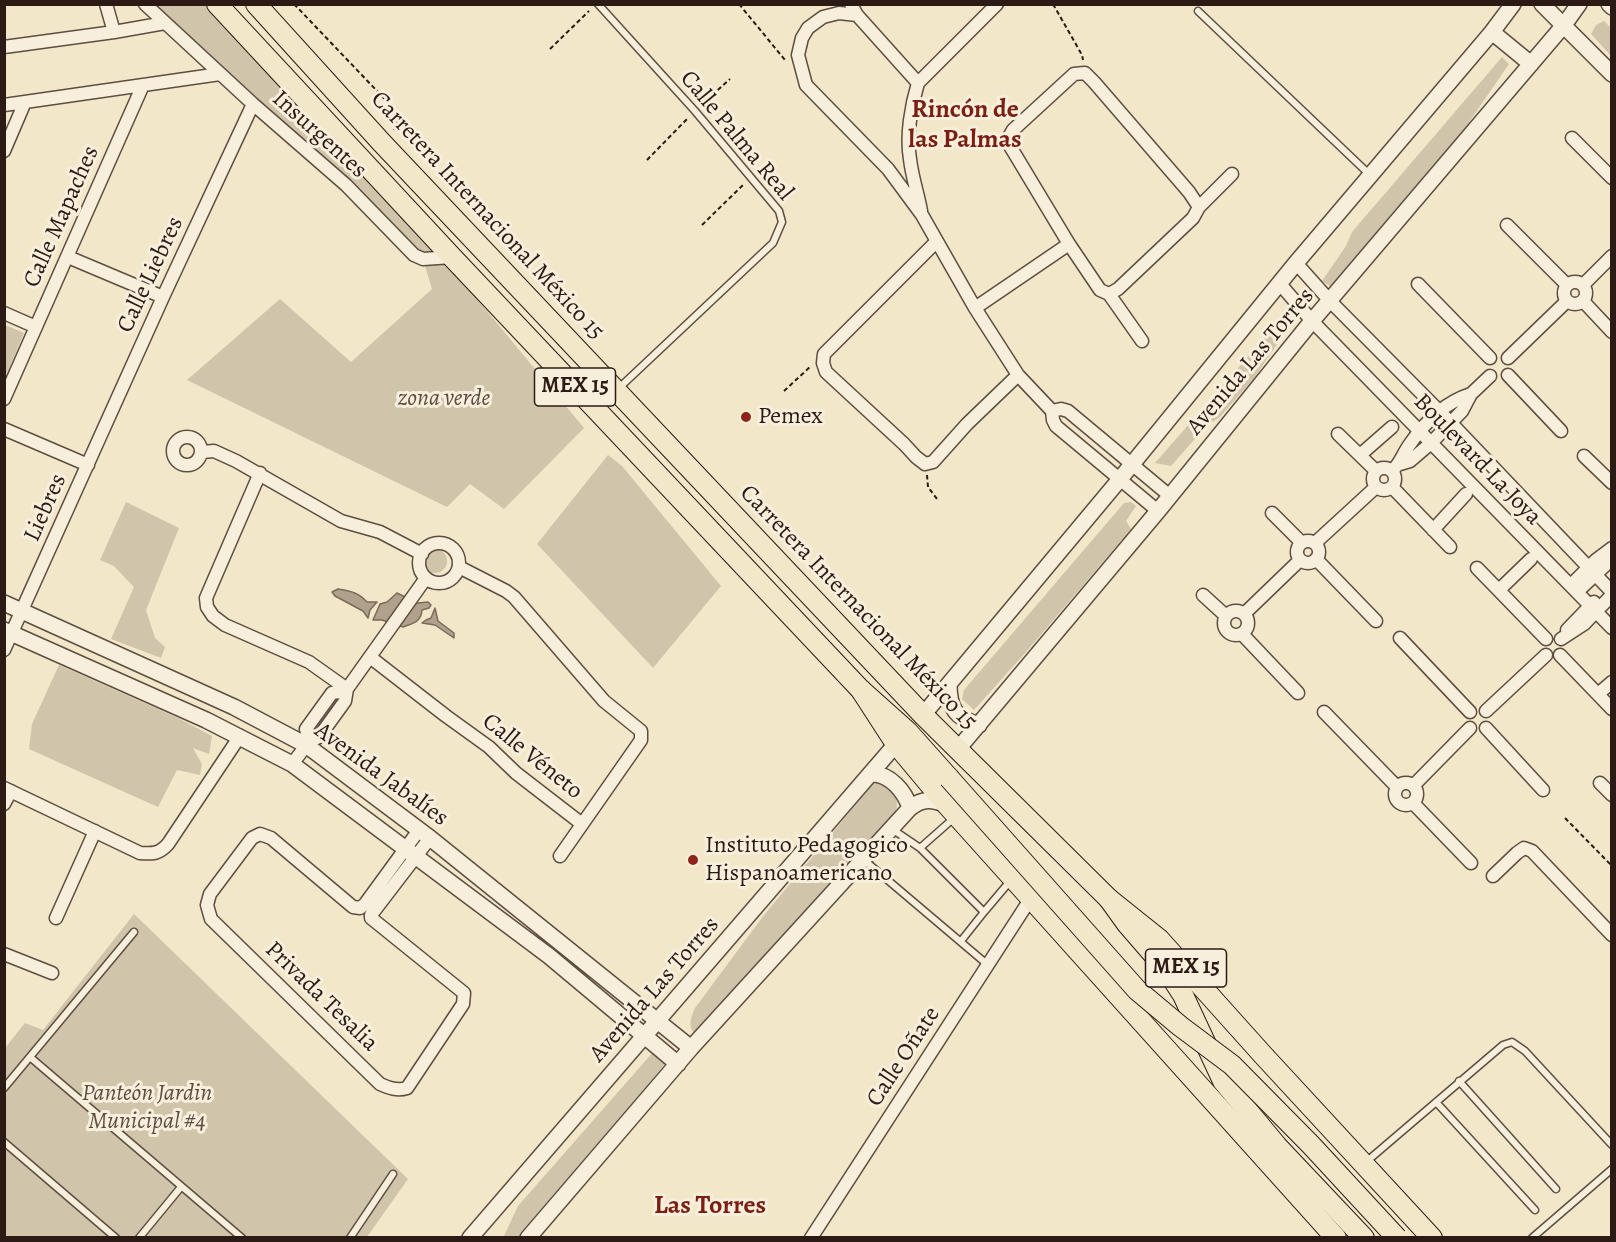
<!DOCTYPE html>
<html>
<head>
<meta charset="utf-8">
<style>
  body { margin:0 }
  #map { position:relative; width:1616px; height:1242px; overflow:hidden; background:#f2e7c9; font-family:Alegreya,serif }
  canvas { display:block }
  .frame { position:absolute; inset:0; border:6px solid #2c1a14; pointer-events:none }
</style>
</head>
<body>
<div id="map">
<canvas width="1616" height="1242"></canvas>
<div class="frame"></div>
</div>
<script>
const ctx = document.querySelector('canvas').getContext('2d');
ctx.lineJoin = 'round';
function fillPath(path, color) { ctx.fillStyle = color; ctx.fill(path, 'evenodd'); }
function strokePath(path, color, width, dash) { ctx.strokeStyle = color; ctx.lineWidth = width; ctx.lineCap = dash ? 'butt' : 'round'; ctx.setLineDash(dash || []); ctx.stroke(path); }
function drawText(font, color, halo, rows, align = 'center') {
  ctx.font = font + ' Alegreya,serif'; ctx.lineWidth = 6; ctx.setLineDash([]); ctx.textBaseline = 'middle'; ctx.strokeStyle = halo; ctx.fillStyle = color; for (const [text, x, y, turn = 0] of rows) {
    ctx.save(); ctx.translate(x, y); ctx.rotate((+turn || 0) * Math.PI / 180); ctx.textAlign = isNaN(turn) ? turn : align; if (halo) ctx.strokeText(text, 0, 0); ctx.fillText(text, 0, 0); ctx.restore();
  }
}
fillPath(new Path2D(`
  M152,5H206L447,263L584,428L504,509L470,484L447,507L187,380L280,299L351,362L432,289L423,259Z
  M1604,21L1611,28V56L1591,34L1596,25Z
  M1502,57L1509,64L1465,128L1330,286L1322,281L1346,246L1352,232Z
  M1286,313L1295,318L1254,378L1219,418L1208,424L1171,466L1155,463Z
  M5,325L24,333L5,378Z
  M608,455L622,466L721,586L653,668L537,544Z
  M126,502L179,528L146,610L155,638L165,647L161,658L111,639L134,587L114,566L100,560Z
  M1131,502L1136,506L1126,521L1131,529L1026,652L974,710L962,699L964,690L1124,503Z
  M423 561a12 12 0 1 1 24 0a12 12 0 1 1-24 0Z
  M59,665L178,718L212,736L209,754L193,748L202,764L200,775L177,770L158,807L29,749L32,724Z
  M874,783C905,789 898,807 891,829L698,1036C687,1029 690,1019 695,1008L764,915Z
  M134,914L408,1179L367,1237L5,1238V1048L25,1023L43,1030Z
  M654,1051L667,1061L532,1237L503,1238L518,1206Z`), '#d0c4aa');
const water = new Path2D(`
  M338,589C350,591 358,592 367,602H377L370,610L368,618L363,611L335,596L332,592Z
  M397,593L418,603L428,602L431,605L429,608L422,610C421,622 414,623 403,627L382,620H373L380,604L387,602Z
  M435,608L438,621L454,633V638L435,625L422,623L426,620L431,618Z`);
fillPath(water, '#afa18b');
strokePath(water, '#7b6b5b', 1.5);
const service = new Path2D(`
  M598,4L695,111L779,211L782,222L773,243L619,388
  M1198,11L1369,174
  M892,829L920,848L984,912L1011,880
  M920,848L954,818
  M864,860L988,965
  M961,941L984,912
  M30,1057L242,1238
  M1459,1081L1556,1189
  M4,1088L134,932
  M1436,1102L1535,1210
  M4,1142L116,1238
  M1366,1162L1503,1045L1512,1042L1525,1051L1612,1145
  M139,1238L181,1187
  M350,1238L393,1174
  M1532,1238L1612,1169`);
const minor = new Path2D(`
  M106,4L114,32
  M145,4L253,104L346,185L414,255L423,259L452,257
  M851,4L857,15L918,83
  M857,15L839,13L823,17L808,28L802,38L798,55L806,85L888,169L922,215L975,308L1018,375L1052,411L1053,420L1056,426L1158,511
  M4,47L114,32L165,23
  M4,105L220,74
  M1572,138L1612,178
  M4,151L25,102
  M921,211C918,194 912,177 910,159C906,136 911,106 918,83L997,4
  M1507,225L1567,285
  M936,242L824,354L823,363L826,372L904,444L916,457L925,464L933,462L967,424L1018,375
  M68,257L163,297
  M1296,263L1330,301L1451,423L1612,592
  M1564 293a11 11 0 1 1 22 0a11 11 0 1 1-22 0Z
  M1280,284L1312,321L1612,628
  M1418,284L1490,358
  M1583,285L1612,256
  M1109,294L1118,289L1193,218L1199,207L1232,174
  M1583,301L1612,332
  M975,308L1069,244
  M4,313L36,327
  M1142,341L1109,294L1100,290L1069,244L1010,146L1008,139L1013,130L1074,74L1085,73L1094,82L1189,192L1199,207
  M1508,358L1567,301
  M1508,375L1561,431
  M4,399L143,85
  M1052,411L1061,409L1068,411L1170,496
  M4,429L88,465
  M1338,434L1376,471
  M173 451a14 14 0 1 1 28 0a14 14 0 1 1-28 0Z
  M202,452L214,451L236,461L341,521L380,532L422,554
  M1360,455L1392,427
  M1584,456L1612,483
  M1400,464L1410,461L1431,443L1462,411L1471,394L1490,376
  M1373 479a11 11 0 1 1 22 0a11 11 0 1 1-22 0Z
  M1392,471C1401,463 1403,453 1410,444C1425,422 1446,402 1471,394
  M260,473L206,598L207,607L213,616L225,625L309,662L347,689
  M1392,487L1450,547
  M1272,513L1302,543
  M1433,530L1466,494
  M1297 552a11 11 0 1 1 22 0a11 11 0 1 1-22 0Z
  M1315,543L1376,487
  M419 563a20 20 0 1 1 40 0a20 20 0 1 1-40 0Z
  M1316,559L1376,621
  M459,567L506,591L514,597L604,701L641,731V740L560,856
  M1477,568L1546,639
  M1571,585L1596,560L1612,548
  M1499,590L1531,559
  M1577,592L1612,559
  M1203,595L1226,616
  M1224 623a12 12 0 1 1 24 0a12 12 0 1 1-24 0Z
  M1244,614L1300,560
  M1567,630L1594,602
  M1242,634L1298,693
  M1400,638L1470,712
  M1561,639L1584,624L1612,595
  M4,650L163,297L253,104
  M1560,655L1612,709
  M370,657L446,716L489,747L516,773L582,824
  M1598,694L1612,682
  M1486,711L1546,655
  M1324,712L1397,787
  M1486,728L1543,790
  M309,742L306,729L332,693L346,691
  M292,764L309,742L319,737L345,701L347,689L426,578
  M1395 794a11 11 0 1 1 22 0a11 11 0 1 1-22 0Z
  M1600,783L1612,795
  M1414,785L1470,728
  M4,788L140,853C153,854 159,854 168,844L240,736
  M1413,803L1471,863
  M4,804L11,791
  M419,830L365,904L360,908L353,907L271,838L260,834L252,838L210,894L207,905L211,919L380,1084C389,1088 397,1091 407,1088L463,1004L464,993L371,918V915L430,838
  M1493,876L1517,853L1524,848L1532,851L1612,935
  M56,918L95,831
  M4,954L52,973
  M811,1238L1031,898`);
const tertiary = new Path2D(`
  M1542,4L1612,74
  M1609,4L1612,7
  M1492,32L1531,64
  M4,603L234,707L306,745L430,838L691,1048
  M4,630L206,720L292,764L549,956L678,1064
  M949,684C949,708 955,718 979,725
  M923,715L1120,479L1296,263L1492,32L1513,4
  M958,749L1158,511L1312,321L1564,25L1579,4
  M871,774C890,773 905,792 910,808
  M470,1238L896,744
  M528,1238L691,1048L910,808C923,798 932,799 947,805`);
const primary = new Path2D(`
  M217,4L452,257L861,690L896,744L947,805L1336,1238
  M256,4L382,143L923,715L1109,899L1159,939L1263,1055L1432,1238`);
const trunk = new Path2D(`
  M861,690L908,732L949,778
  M1109,899L1127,924L1166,969L1183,995L1223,1081L1277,1146L1364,1238`);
strokePath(service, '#5e4d41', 9);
strokePath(minor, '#5e4d41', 15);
strokePath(tertiary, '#5e4d41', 18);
strokePath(primary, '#2c1a14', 22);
strokePath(trunk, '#2c1a14', 22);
strokePath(new Path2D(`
  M294,4L400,115L394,130
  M739,4L785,60
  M1053,4L1082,55L1083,60
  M550,49L589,11
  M701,105L730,79
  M647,160L688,118
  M702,225L743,185
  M784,391L811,366
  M927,475L928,487L937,499
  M1565,818L1612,866`), '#2c1a14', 2, [4.5, 3]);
strokePath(service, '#f7efdc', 6);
strokePath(minor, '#f7efdc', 12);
strokePath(tertiary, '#f7efdc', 15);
strokePath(primary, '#f2e7c9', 20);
strokePath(trunk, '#f2e7c9', 20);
const trunkBridge = new Path2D(`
  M949,778L1137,990L1180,1026L1232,1065L1311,1145L1397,1238`);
strokePath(trunkBridge, '#2c1a14', 22, []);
strokePath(trunkBridge, '#f2e7c9', 20);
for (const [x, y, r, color] of [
  [746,417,6,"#8f2418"],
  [693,860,6,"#8f2418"]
]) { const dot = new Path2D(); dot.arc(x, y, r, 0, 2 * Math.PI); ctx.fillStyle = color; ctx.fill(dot); strokePath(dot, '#f7efdc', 2); }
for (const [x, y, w] of [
  [575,387,81],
  [1186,968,81]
]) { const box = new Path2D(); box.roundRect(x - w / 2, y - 19, w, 38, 4.5); ctx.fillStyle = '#f7efdc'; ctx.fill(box); strokePath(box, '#2c1a14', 1.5); }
drawText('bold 22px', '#2c1a14', null, [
  ["MEX 15",575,387],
  ["MEX 15",1186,968]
]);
drawText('24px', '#2c1a14', '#f7efdc', [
  ["Insurgentes",319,135,42],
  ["Calle Palma Real",736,136,50],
  ["Carretera Internacional México 15",487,216,47],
  ["Calle Mapaches",62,217,-66],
  ["Calle Liebres",151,275,-65],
  ["Avenida Las Torres",1251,362,-50],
  ["Boulevard La Joya",1477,460,46],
  ["Liebres",46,508,-66],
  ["Carretera Internacional México 15",858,608,46],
  ["Calle Véneto",532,757,39],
  ["Avenida Jabalíes",381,775,36],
  ["Avenida Las Torres",655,990,-49],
  ["Privada Tesalia",321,997,44],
  ["Calle Oñate",904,1057,-57]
]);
drawText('italic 24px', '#5d4d41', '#f7efdc', [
  ["zona verde",444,399],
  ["Panteón Jardin",147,1094],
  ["Municipal #4",147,1122]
]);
drawText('24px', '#2c1a14', '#f7efdc', [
  ["Pemex",758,417],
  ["Instituto Pedagogico",705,846],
  ["Hispanoamericano",705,874]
], 'left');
drawText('bold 26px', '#7a1f14', '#f7efdc', [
  ["Rincón de",965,111],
  ["las Palmas",965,141],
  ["Las Torres",710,1207]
]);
</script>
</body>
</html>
